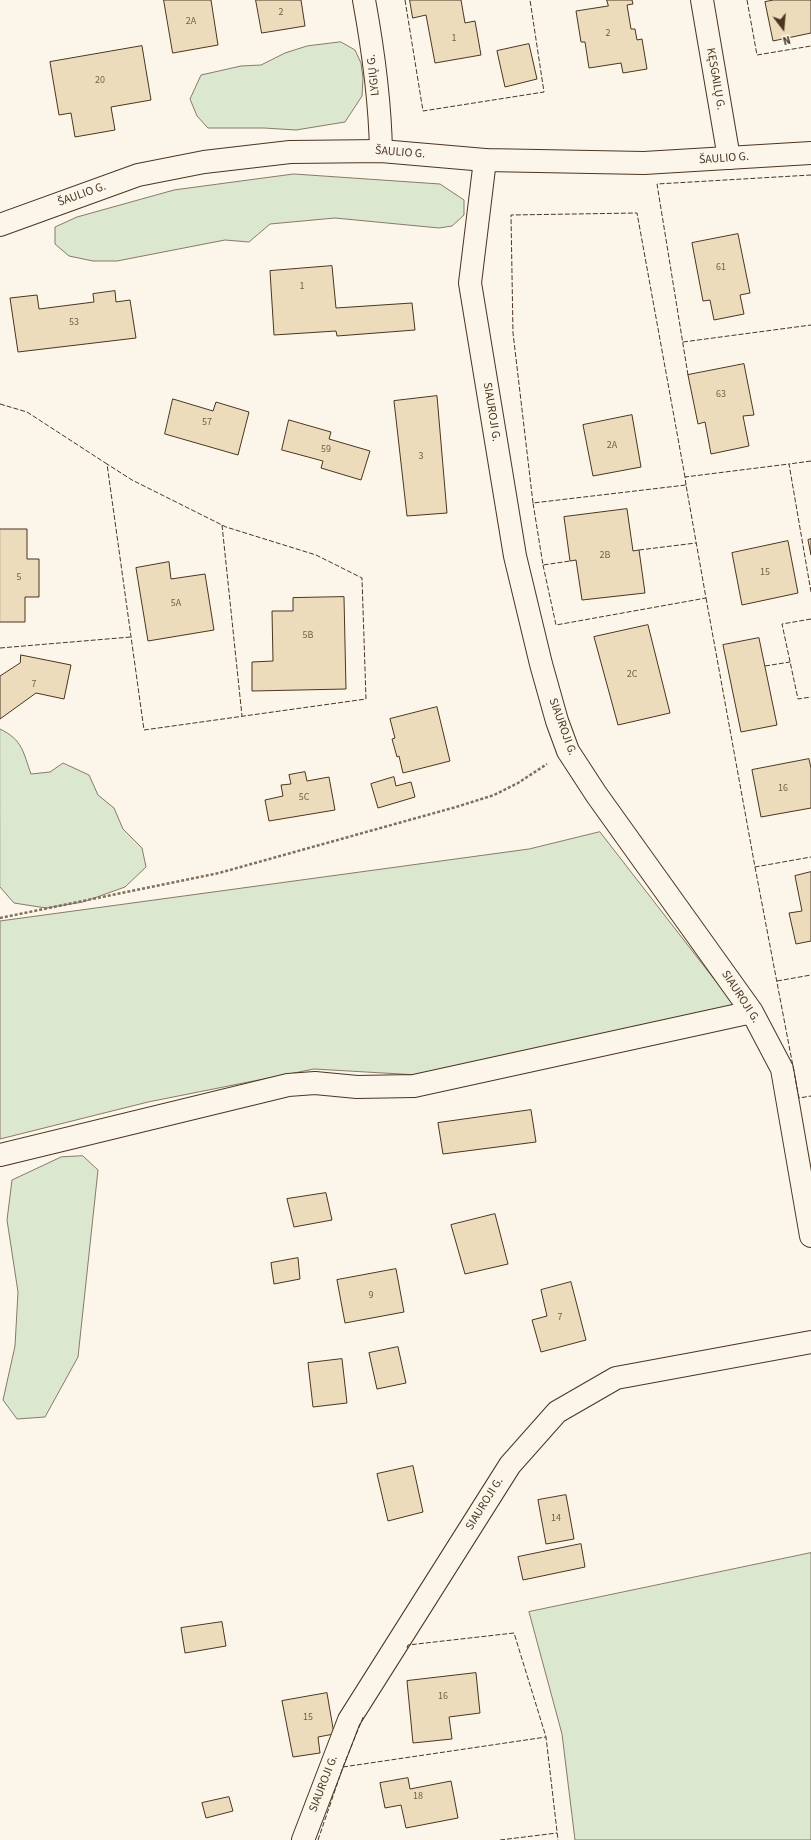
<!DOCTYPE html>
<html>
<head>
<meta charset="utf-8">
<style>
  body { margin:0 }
  #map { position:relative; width:811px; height:1840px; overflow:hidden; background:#fbf6e9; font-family:"Source Sans 3",sans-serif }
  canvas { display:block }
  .north { position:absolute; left:763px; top:8px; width:40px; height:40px; -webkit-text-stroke:3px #fbf6e9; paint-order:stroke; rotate:164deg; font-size:11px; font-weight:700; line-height:16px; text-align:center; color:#4a3520 }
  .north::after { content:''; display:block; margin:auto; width:14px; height:18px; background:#4a3520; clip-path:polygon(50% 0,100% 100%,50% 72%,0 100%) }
</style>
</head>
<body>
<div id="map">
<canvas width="811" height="1840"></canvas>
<div class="north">N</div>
</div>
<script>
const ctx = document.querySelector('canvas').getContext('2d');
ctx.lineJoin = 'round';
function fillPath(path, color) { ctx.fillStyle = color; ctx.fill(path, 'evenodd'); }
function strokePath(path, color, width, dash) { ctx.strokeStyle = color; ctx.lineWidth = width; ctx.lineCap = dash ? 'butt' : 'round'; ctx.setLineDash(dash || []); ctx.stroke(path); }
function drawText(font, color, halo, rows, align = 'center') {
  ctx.font = font + ' "Source Sans 3",sans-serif'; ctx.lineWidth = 3; ctx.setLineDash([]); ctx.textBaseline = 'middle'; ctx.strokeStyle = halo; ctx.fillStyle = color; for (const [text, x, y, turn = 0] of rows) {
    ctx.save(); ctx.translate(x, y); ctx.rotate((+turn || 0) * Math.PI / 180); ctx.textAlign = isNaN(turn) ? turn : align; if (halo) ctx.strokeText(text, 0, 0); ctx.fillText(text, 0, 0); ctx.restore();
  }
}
const green = new Path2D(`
  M341,42L355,50L361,63L363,78L362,96L345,122L296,130L264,128H208L197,116L190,99L201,75L241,66L261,65L285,53L307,46Z
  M294,174L440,184L464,200V215L452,226L439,228L335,218L270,224L249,242L225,240L117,261H93L69,256L55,244V227L77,217L174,190Z
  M0,729C23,740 23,752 31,774L50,772L63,763L89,775L98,795L114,808L123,829L142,848L146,867L125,887L83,902L46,908L14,903L0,887Z
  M600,832L735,1006L418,1075L314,1069L148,1102L0,1139V921L529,849Z
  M83,1156L98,1170L78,1357L45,1417L17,1419L3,1400L15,1346L18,1292L7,1220L12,1180L61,1157Z
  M811,1553V1840H575L562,1734L529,1612Z`);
fillPath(green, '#dce7d0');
strokePath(green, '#887966', 1);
const building = new Path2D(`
  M164,0H211L218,45L173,53Z
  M256,0H301L305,26L262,33Z
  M410,0H461L465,23L475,21L481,55L435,63L426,15L413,18Z
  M607,0H632L633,4L627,5L631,29H635L637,40L642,39L647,69L623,73L621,63L589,68L585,42H581L576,11L608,6Z
  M774,0H811V33L773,41L765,2Z
  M529,44L537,79L505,87L497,51Z
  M142,46L151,100L111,107L115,130L75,137L71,113L59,115L50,62Z
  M738,234L750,293L740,295L744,314L714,320L710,300L703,301L692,243Z
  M332,266L336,308L412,303L415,330L337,336L336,331L274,335L270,271Z
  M115,291L116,302L130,300L136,338L18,352L10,298L37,295L39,309L94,302L93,294Z
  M744,364L754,415L743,416L749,446L711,454L705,422L698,424L688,375Z
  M437,396L447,513L407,516L394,401Z
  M173,399L213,411L216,402L249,412L238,455L165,434Z
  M632,415L641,467L593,476L583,425Z
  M289,420L331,432L329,439L370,451L361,480L321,468L323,461L282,450Z
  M627,509L633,551L639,550L645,593L582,600L576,560L570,561L564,517Z
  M0,529H27V559H39V597H25V622H0Z
  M811,539V555L808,540Z
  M788,541L798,593L742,605L732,553Z
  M169,562L171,579L205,574L214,630L148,641L136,568Z
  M344,597L346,689L252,691V662L273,661L272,611H293V598Z
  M648,625L670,713L618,725L594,637Z
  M759,638L777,725L741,732L723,645Z
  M21,655L71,665L64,699L36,693L0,719V676L20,663Z
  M437,707L450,761L403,773L399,756L397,757L392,739L395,738L390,719Z
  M809,759L811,768V808L761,817L752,770Z
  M305,772L307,781L329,777L335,810L269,821L265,800L283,796L281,785L291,784L289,775Z
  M394,777L396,786L411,782L415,797L378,808L371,784Z
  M811,872V941L796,944L789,913L802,911L795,876Z
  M531,1110L536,1142L443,1154L438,1123Z
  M326,1193L332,1220L294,1227L287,1199Z
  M495,1214L508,1264L465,1274L451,1225Z
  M298,1258L300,1279L274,1284L271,1263Z
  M396,1269L404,1312L345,1323L337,1280Z
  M571,1282L586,1340L541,1352L532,1320L547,1316L541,1290Z
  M398,1347L406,1383L377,1389L369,1353Z
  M342,1359L347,1403L313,1407L308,1363Z
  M413,1466L423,1512L388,1521L377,1474Z
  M566,1495L574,1539L546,1544L538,1500Z
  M581,1544L585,1567L523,1580L518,1557Z
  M222,1622L226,1646L185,1653L181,1628Z
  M476,1673L480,1713L449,1717L452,1739L413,1743L407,1681Z
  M327,1693L334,1734L318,1737L320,1753L293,1757L282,1701Z
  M408,1778L410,1789L451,1781L458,1818L406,1828L401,1805L385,1808L380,1783Z
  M229,1797L233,1811L206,1818L202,1803Z`);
fillPath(building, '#ecdcbc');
strokePath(building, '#4a3520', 1);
const minor = new Path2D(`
  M364,0C373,49 380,101 381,151
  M702,0L729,158
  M485,160L470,283L515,556L541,664L557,721L568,751L596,794L752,1012L782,1069L811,1236
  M0,1155L288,1085L315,1083L357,1087L414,1086L752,1012
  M303,1840L349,1720L510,1465L557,1412L616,1378L811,1342`);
const tertiary = new Path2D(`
  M0,225L138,175L204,162L290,152L381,151L485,160L644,163L811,153`);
strokePath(minor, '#4a3520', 24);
strokePath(tertiary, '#4a3520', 24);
strokePath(new Path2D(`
  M0,918L219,873L456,807L494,795L518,783L547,764`), '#7f6f5c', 2.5, [3, 2]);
strokePath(minor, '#fbf6e9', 22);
strokePath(tertiary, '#fbf6e9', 22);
strokePath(new Path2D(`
  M405,0L423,111L544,92L530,0
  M747,0L757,55L811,46
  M683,342L811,325
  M688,375L657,184L811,175
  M0,404L27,412L107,464L144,730L366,699L362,578L316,555L226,527L132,480L107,464
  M811,461L789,464L811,592
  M686,485L685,477L789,464
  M533,503L513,333L511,215L637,213L685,477
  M222,525L242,716
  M639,550L696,543
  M543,565L556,625L706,598L686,485L533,503L543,565L570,561
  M706,598L755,867L811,857
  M811,619L782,624L798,699L811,697
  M0,648L131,637
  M765,666L790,662
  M755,867L799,1098L811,1096
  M777,981L811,975
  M407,1648L408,1645L514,1633L546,1737L558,1840
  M343,1767L546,1737
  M318,1840L343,1767L364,1715
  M500,1840L557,1833`), '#4a3520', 1, [5, 2]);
drawText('10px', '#725f47', null, [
  ["2",281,13],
  ["2A",191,22],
  ["2",608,34],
  ["1",454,39],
  ["20",100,81],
  ["61",721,268],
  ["1",302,287],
  ["53",74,323],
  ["63",721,395],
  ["57",207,423],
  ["2A",612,446],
  ["59",326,450],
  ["3",421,457],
  ["2B",605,556],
  ["15",765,573],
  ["5",19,578],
  ["5A",176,604],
  ["5B",308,636],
  ["2C",632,675],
  ["7",34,685],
  ["16",783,789],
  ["5C",304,798],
  ["9",371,1296],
  ["7",560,1318],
  ["14",556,1519],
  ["16",443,1697],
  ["15",308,1718],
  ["18",418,1797]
]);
drawText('12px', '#4a3520', '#fbf6e9', [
  ["LYGIŲ G.",374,75,-96],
  ["KĘSGAILŲ G.",715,79,80],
  ["ŠAULIO G.",400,153,4],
  ["ŠAULIO G.",724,159,-4],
  ["ŠAULIO G.",82,195,-20],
  ["SIAUROJI G.",491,412,81],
  ["SIAUROJI G.",562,727,70],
  ["SIAUROJI G.",740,997,57],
  ["SIAUROJI G.",485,1504,-58],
  ["SIAUROJI G.",324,1784,-69]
]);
</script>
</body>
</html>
